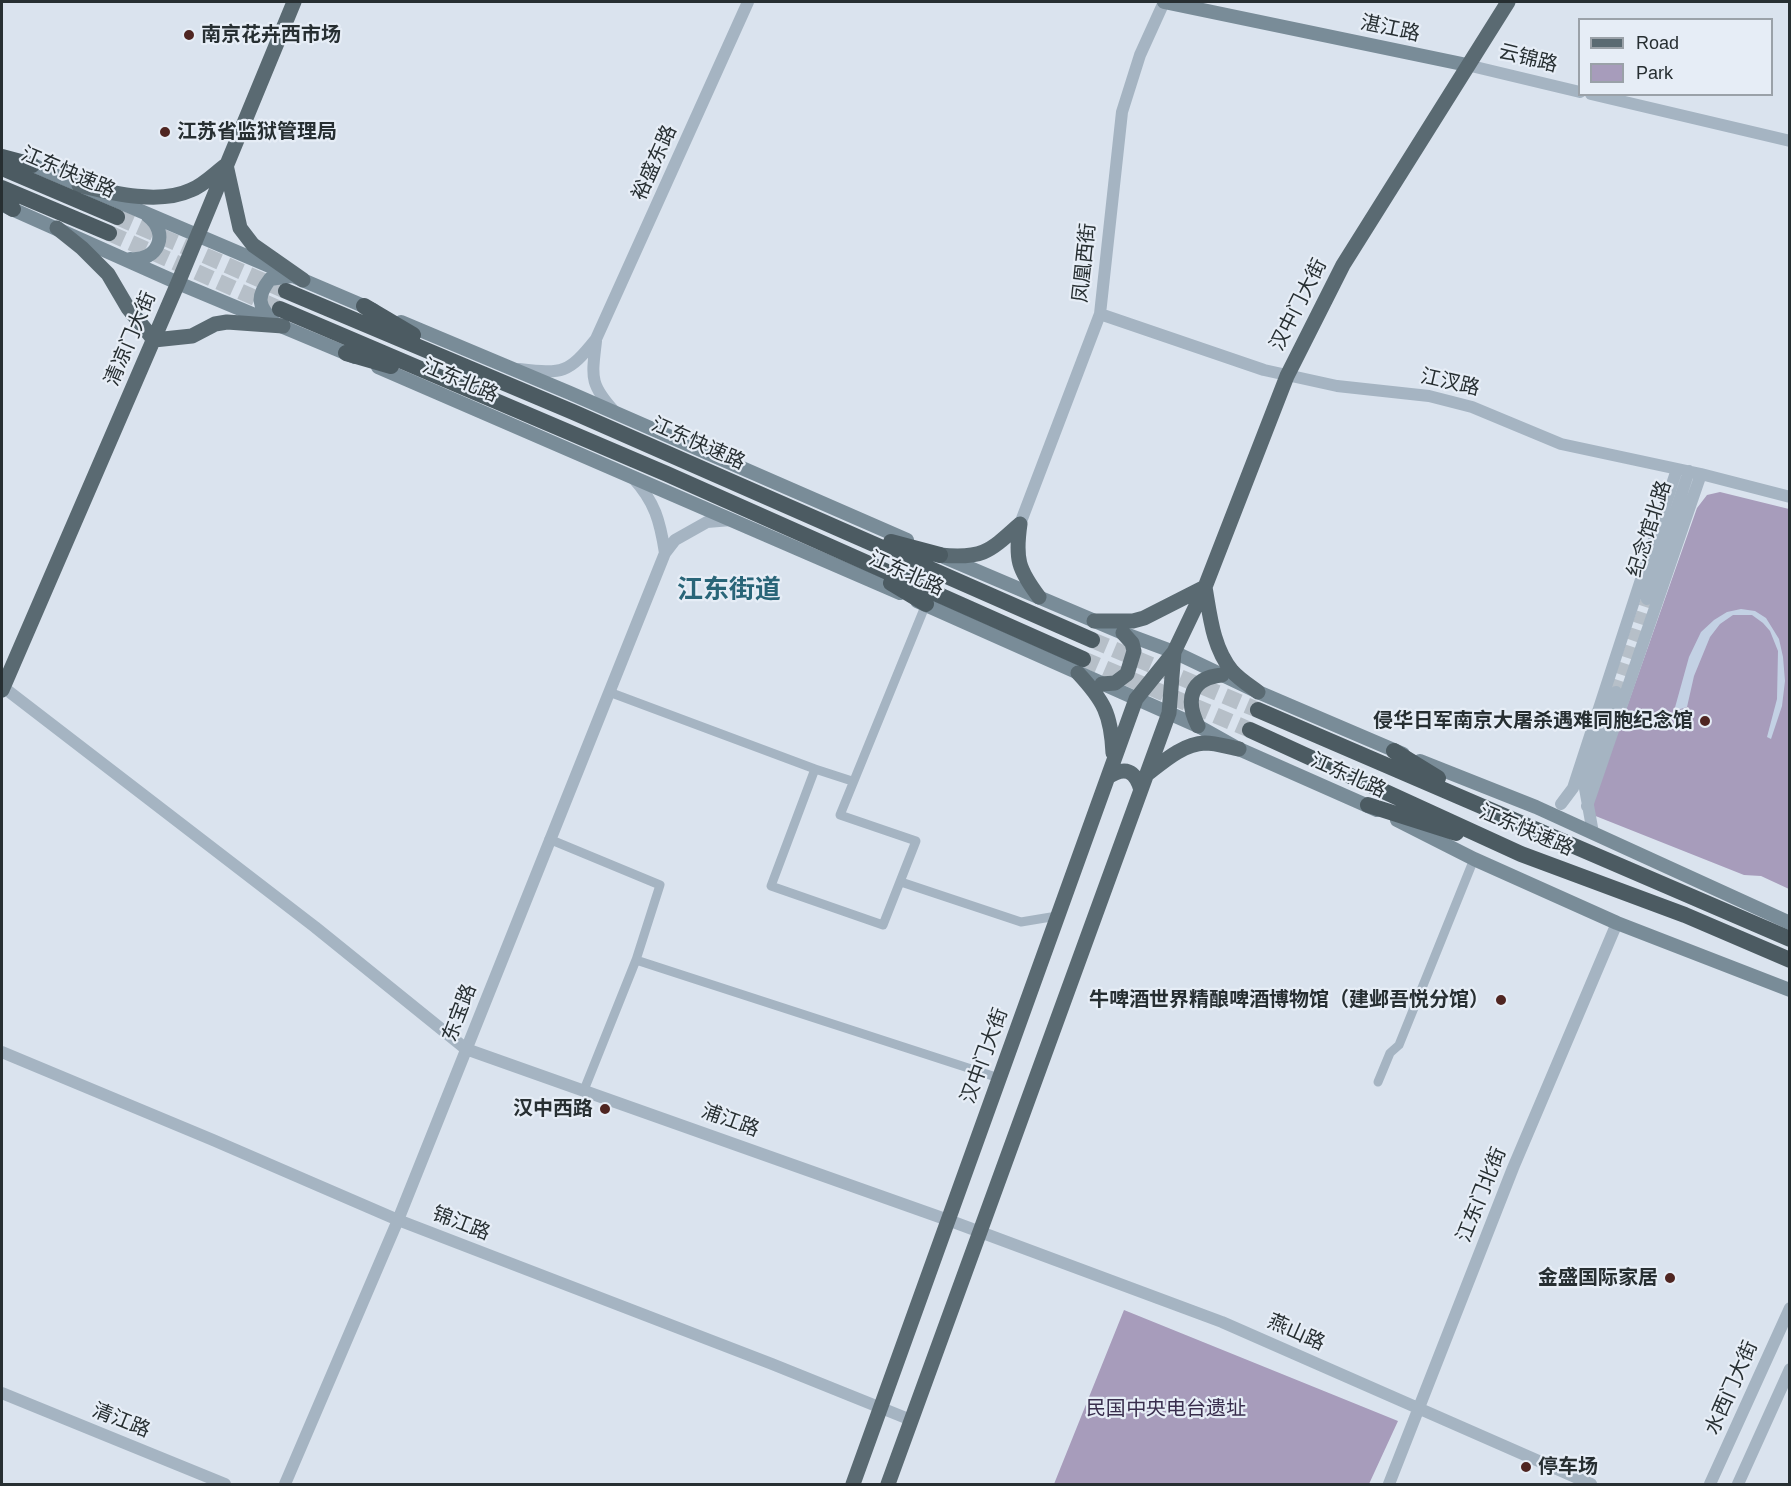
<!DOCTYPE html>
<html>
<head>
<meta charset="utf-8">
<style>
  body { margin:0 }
  #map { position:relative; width:1791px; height:1486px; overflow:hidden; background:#dae3ee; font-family:Arial,sans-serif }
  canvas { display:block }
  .frame { position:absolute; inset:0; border:3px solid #272f32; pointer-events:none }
  .legend { position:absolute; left:1578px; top:18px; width:195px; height:78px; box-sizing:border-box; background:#e6edf6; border:2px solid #9aa1a8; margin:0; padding:8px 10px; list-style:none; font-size:18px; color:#272f32 }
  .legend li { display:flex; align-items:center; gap:12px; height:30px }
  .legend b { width:30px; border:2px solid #9aa1a8 }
</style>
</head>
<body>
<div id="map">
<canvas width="1791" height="1486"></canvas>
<div class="frame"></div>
<ul class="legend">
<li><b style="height:8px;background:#5a6a72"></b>Road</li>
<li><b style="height:16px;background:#a79cbb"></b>Park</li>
</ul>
</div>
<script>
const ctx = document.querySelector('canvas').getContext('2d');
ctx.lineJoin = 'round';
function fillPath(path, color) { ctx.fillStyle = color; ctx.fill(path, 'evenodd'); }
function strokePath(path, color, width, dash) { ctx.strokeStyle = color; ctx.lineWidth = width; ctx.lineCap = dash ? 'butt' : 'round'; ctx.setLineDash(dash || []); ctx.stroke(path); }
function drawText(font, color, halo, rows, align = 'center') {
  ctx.font = font + ' Arial,"Noto Sans SC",sans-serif'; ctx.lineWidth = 4.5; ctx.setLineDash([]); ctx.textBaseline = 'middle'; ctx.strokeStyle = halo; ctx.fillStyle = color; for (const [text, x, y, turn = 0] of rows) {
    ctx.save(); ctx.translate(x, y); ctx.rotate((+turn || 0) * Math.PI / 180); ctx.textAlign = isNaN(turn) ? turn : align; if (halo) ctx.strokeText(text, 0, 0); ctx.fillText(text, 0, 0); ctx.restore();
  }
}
fillPath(new Path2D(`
  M1720,492L1789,509V889L1761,876L1744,875L1593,815V803L1697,508L1707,495Z
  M1124,1310L1398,1421L1369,1484H1054Z`), '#a79cbb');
fillPath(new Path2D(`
  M1741,609L1755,611L1766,618L1779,639L1783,657L1785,681L1782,706L1771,739L1767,737L1777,699L1778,651L1770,631L1763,623L1752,615H1733L1720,624L1710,637L1694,676L1687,707L1674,711L1689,657L1701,632L1714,620L1727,612Z`), '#c3d1e4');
strokePath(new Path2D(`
  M1616,692L1647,599`), '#b6bfc8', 12, [12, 6]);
strokePath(new Path2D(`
  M117,217L286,291
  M109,233L280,309
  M1092,640L1258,710
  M1083,659L1250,730`), '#b6bfc8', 16, [16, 8]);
strokePath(new Path2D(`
  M609,692L815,769L771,886L883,925L916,841L840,815L926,604
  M815,769L852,781
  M549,839L660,885L636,960
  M901,882L1021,922L1057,916
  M1378,1082L1390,1053L1399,1045L1474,859
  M584,1090L636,960L999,1078`), '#a5b4c2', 9);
strokePath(new Path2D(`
  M1467,65L1580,92
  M1591,94L1790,141
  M1100,314L1264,370L1337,386L1429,396L1472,407L1561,444L1701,474L1790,497
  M596,341C592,377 589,384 615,412
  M519,369C563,374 568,374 596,339L748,2
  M633,478C655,502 660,521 665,553
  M1020,524L1100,314L1122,112L1140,55L1164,2
  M1647,599L1689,471
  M3,687L315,927L466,1049L948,1220L1222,1322L1591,1484
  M1561,804L1573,788L1677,469
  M1587,806L1701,474
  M1593,833L1584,783L1616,692
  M2,1052L213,1140L398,1220L772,1364L911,1420
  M2,1393L225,1484
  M285,1484L398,1220L665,553L675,540L707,522L731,520
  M1389,1484L1513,1168L1617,923
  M1710,1484L1790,1308
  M1738,1484L1790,1369`), '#a5b4c2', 12);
strokePath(new Path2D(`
  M1164,2L1467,65
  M23,161L373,310
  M3,205L178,283L355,357
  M130,259C158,262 170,233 148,216
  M273,321C258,306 256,297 270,279L291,276
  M401,322L570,393L907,540
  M378,367L900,593
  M944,557L1123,633L1174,652L1258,692L1403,754
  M917,601L1198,726L1239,749L1377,810
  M1420,761L1536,807L1790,923
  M1397,820L1474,859L1617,923L1790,990`), '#798c98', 14);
strokePath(new Path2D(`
  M79,185C112,193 159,205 191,190C204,185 215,173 226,165L240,228L253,245L303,280
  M57,228L82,248L108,274L128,308L154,340L192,336L215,324L227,322L283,326
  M1020,524C1015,559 1018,569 1039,597
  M940,555C983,559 989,552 1020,524
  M1094,621H1133L1144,618L1205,587C1210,616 1213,648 1232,671C1239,679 1250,686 1258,692
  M1078,673C1104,701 1111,714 1113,753
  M1102,684L1115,683L1127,674L1134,651L1132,643L1123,633
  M2,690L178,283L294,2
  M1198,726C1185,700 1190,678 1222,675
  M1146,775C1163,762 1182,744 1205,743C1216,743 1228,747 1239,749
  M1108,777C1125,766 1135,770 1141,790
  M853,1484L1136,699L1174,652L1205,587L1287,376L1343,265L1508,2
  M888,1484L1169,713L1174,652`), '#5a6a72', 15);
strokePath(new Path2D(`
  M2,157L32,165
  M2,168L117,217
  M2,188L109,233
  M2,202L13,209
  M286,291L573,412L1092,640
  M364,306L413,335
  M280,309L667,474L1083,659
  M346,353L391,366
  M891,542L940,555
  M891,583L926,604
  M1258,710L1790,939
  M1250,730L1521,854L1685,915L1790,960
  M1394,751L1438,778
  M1368,805L1456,833`), '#4c5b62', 16);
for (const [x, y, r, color] of [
  [189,35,6,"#4f2521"],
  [165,132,6,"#4f2521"],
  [1705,721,6,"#4f2521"],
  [1501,1000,6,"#4f2521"],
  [605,1109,6,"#4f2521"],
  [1670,1278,6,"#4f2521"],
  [1526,1467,6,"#4f2521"]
]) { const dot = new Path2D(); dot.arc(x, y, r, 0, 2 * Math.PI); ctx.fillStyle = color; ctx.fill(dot); strokePath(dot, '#e6edf6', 2); }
drawText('20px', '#272f32', '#e6edf6', [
  ["湛江路",1390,29,12],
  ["云锦路",1528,59,14],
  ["裕盛东路",655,163,-66],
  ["江东快速路",68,173,23],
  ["凤凰西街",1085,263,-84],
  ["汉中门大街",1299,305,-63],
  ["清凉门大街",131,339,-67],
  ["江东北路",460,381,23],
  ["江汊路",1450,383,13],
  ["江东快速路",698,444,24],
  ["纪念馆北路",1650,529,-72],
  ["江东北路",906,574,24],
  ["江东北路",1348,776,24],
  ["江东快速路",1526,831,23],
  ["东宝路",460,1013,-69],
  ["汉中门大街",985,1056,-70],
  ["浦江路",730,1121,20],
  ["江东门北街",1482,1195,-68],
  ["锦江路",461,1224,21],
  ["燕山路",1296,1333,24],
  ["水西门大街",1732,1388,-66],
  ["清江路",121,1421,22]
]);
drawText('bold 20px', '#272f32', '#e6edf6', [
  ["南京花卉西市场",201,35,"left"],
  ["江苏省监狱管理局",177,132,"left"],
  ["侵华日军南京大屠杀遇难同胞纪念馆",1693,721],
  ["牛啤酒世界精酿啤酒博物馆（建邺吾悦分馆）",1489,1000],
  ["汉中西路",593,1109],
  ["金盛国际家居",1658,1278],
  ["停车场",1538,1467,"left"]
], 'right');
drawText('20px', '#392e4d', '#e6edf6', [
  ["民国中央电台遗址",1166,1409]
]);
drawText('bold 26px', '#296578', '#e6edf6', [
  ["江东街道",729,591]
]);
</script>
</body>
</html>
